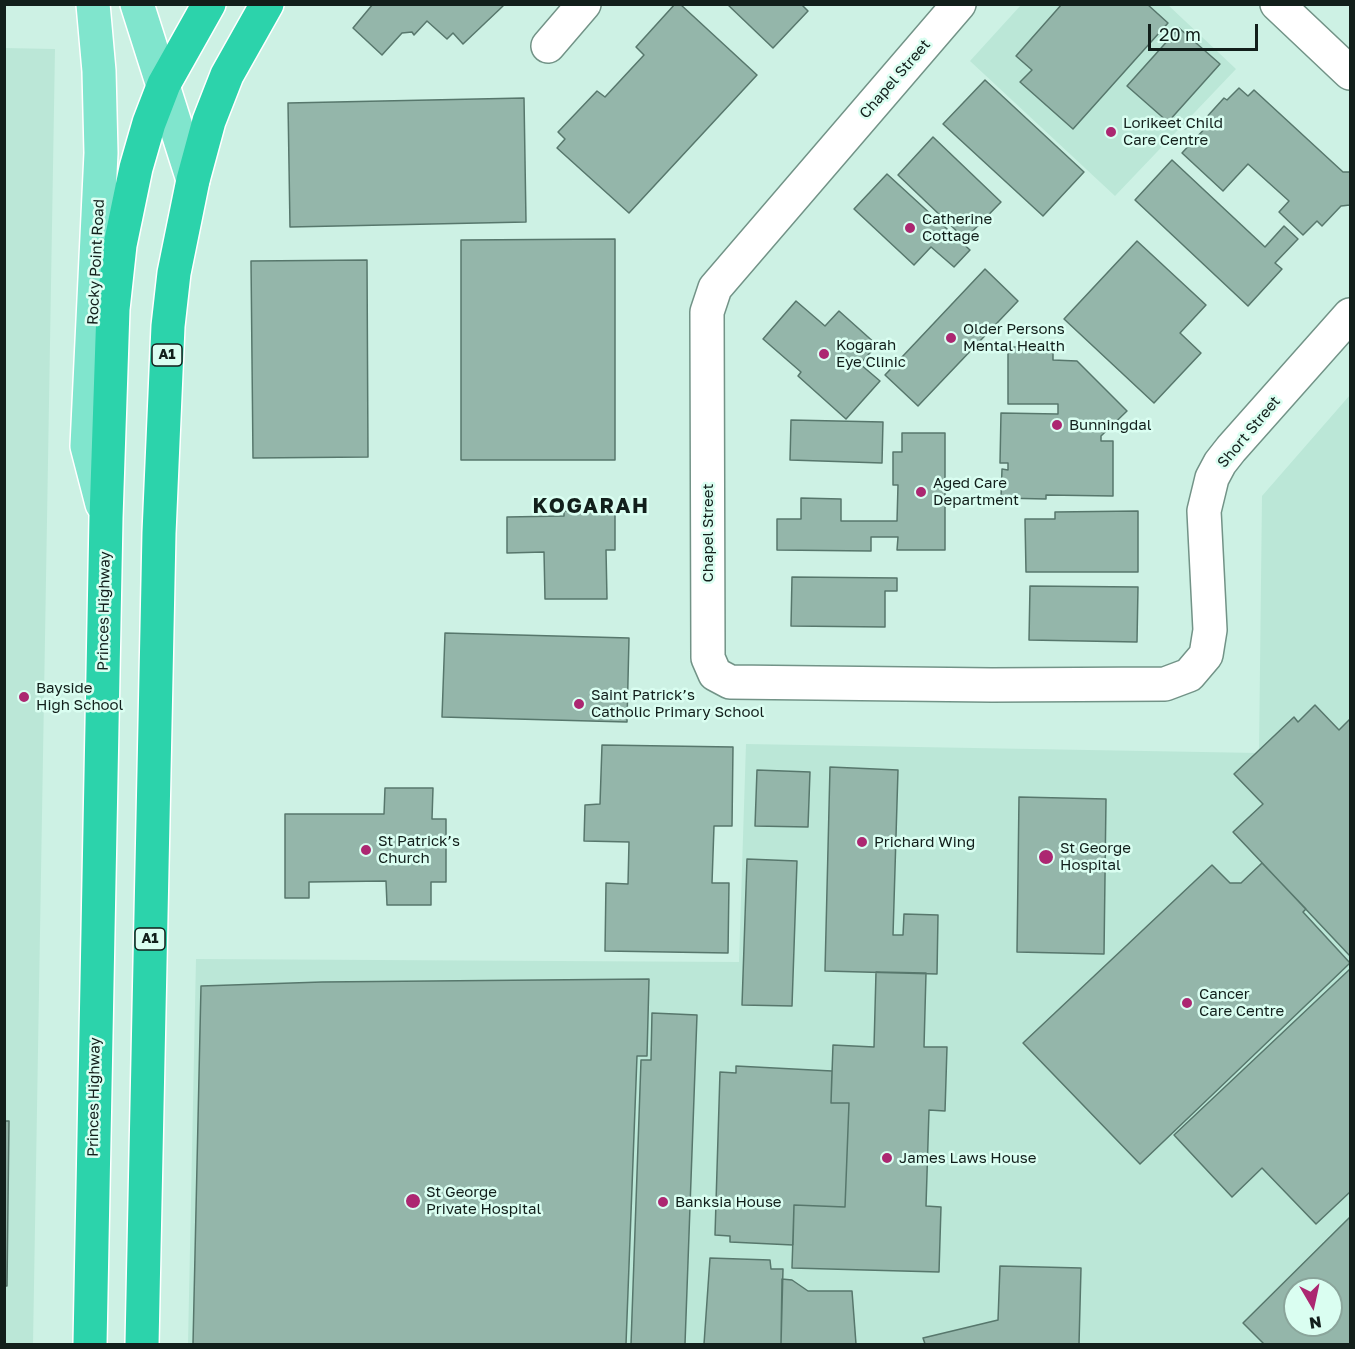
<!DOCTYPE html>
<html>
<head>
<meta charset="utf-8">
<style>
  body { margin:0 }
  #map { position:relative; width:1355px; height:1349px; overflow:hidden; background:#cdf1e4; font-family:"Golos Text",sans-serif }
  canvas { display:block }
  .frame { position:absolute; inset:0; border:6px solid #121f1b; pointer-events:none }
  .north { position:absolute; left:1283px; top:1277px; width:60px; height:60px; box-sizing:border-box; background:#dafef1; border:2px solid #8aa59b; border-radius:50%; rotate:171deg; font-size:16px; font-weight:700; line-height:24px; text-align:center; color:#121f1b }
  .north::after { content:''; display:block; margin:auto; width:21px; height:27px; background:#ac2771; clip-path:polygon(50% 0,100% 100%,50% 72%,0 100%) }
  .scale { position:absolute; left:1148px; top:24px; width:110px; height:27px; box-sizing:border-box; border:3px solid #121f1b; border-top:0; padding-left:8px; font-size:18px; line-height:21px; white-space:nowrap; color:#121f1b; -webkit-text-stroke:4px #dafef1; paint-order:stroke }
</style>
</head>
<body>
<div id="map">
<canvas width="1355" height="1349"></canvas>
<div class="frame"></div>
<div class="north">N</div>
<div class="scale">20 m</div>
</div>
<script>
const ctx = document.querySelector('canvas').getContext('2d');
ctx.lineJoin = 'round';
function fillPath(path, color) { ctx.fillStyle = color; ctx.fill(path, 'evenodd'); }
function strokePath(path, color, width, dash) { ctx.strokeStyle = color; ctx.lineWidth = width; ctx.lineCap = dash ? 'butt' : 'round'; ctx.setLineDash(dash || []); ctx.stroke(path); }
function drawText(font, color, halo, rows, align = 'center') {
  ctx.font = font + ' "Golos Text",sans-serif'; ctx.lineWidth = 5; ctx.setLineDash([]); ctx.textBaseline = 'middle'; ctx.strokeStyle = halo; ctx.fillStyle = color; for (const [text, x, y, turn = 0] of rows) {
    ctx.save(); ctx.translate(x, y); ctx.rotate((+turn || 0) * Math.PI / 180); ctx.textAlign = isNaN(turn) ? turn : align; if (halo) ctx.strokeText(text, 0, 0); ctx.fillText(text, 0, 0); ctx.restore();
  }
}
fillPath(new Path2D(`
  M1167,4L1236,69L1115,196L970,61L1021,5Z
  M4,48L55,49L33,1344H5Z
  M1350,395V1344H188L196,959L739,962L746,744L1259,753L1262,496ZM1295,1289H1331V1325H1295Z`), '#bbe7d7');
const building = new Path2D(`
  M373,4H501L503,6L463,44L453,33L447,39L427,21L414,35L412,32L402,33L382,55L353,28Z
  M675,4H680L757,75L629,213L557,148L565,139L558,132L597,91L605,97L644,55L636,47Z
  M727,4H801L808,11L773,48Z
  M1062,4H1147L1168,23L1073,129L1020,82L1032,70L1016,56Z
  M1179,28L1220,64L1168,122L1127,86Z
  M985,80L1084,172L1043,216L943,124Z
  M1239,88L1248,96L1254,90L1343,172H1350V205L1341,206L1322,226L1317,221L1303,235L1279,212L1289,201L1248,164L1223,191L1182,153L1209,124L1204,120L1224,98L1227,100Z
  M524,98L526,222L290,227L288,103Z
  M933,137L1001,202L965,239L898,175Z
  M1172,160L1265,247L1284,226L1298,239L1275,263L1282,269L1248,306L1135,200Z
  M887,174L970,250L954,267L931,247L914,265L854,209Z
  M615,239V460H461V240Z
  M1137,241L1206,305L1180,333L1201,353L1154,403L1064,319Z
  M367,260L368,457L253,458L251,261Z
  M985,269L1018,301L918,406L885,375Z
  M796,301L825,326L839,311L877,345L860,364L880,381L846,419L798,376L801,372L763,339Z
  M1008,347H1053V360L1077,361L1127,411L1101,436V441H1113V496L1046,495V499L1001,498L1002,469L1008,470V463H1000L1001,413L1058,414V404H1008Z
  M791,420L883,422L882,463L790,460Z
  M902,433H945V550H897L898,537H871V551L777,550V519H801V498L841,499V521H897L898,485H893V452H902Z
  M564,511H615V550H606L607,599H545L544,552L507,553V517L564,516Z
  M1138,511V572H1026L1025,519H1055V512Z
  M792,577L897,578V591H885V627L791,626Z
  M1030,586L1138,587L1137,642L1029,640Z
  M445,633L629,638L627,722L442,717Z
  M1315,705L1339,730L1350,719V956L1233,832L1263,804L1234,774L1294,717L1298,722Z
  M602,745L733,747L732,826H714L712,883H729L728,953L605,951L606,883L628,884L629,842L584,841L585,805L600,804Z
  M830,767L898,770L893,935H903L904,914L938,915L937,974L825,971Z
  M757,770L810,772L808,827L755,826Z
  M385,788H433L432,819H446V882H431V905H387L386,881L309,882V898H285V814H384Z
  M1019,797L1106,799L1104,954L1017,952Z
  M747,859L797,861L792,1006L742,1005Z
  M1262,863L1306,909L1303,912L1350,963L1140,1164L1023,1043L1212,865L1230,883H1241Z
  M1350,969V1192L1316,1224L1262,1168L1232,1197L1174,1135Z
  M876,972L926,973L924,1047H947L945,1111L929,1110L926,1206L941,1207L939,1272L792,1268L794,1205L845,1207L849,1103H831L833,1045L874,1047Z
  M649,979L647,1056H637L626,1344H193L201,986L322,982Z
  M652,1013L697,1015L685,1344H631L641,1060H651Z
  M736,1066L832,1071L831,1103H849L845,1207L794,1205L793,1245L730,1242V1236L715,1235L720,1072L736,1073Z
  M4,1121H9L7,1286H4Z
  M1350,1217V1344H1264L1243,1323ZM1295,1289H1331V1325H1295Z
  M710,1258L770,1260L771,1269H783L781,1344H704Z
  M1000,1266L1081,1268L1079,1344H925L923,1338L998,1320Z
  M782,1279L792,1280L808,1291H852L856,1344H781Z`);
fillPath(building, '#94b6aa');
strokePath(building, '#57776c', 1.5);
const minor = new Path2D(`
  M959,4L715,288L707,312L708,658L715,674L730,682L992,685L1165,684L1189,675L1206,655L1210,630L1204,511L1212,478L1220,463L1231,449L1350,315
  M1277,4L1350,73
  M548,46L584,4`);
const major = new Path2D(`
  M93,4L99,71L101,153L87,446L102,504
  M137,4L193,180`);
const highway = new Path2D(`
  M90,1344L106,518L113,309L120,245L136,168L149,123L164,84L209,4
  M142,1344L159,533L168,326L174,273L193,180L209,121L227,75L267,4`);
strokePath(minor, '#729387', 36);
strokePath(major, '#fff', 36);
strokePath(highway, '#fff', 36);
strokePath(minor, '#fff', 33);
strokePath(major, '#80e5cd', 33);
strokePath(highway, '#2cd3ab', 33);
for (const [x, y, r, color] of [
  [1111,132,6,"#ac2771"],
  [910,228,6,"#ac2771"],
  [951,338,6,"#ac2771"],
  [824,354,6,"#ac2771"],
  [1057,425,6,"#ac2771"],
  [921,492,6,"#ac2771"],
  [24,697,6,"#ac2771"],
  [579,704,6,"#ac2771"],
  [862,842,6,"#ac2771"],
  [366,850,6,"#ac2771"],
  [1046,857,8,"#ac2771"],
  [1187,1003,6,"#ac2771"],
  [887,1158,6,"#ac2771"],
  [413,1201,8,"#ac2771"],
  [663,1202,6,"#ac2771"]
]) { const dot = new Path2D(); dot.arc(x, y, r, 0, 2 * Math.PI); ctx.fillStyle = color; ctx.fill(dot); strokePath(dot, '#dafef1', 2); }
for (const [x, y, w] of [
  [167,355,30],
  [150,939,30]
]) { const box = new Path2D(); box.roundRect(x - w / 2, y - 11, w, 22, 4.5); ctx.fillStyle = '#dafef1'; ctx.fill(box); strokePath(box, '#121f1b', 1.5); }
drawText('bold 14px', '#121f1b', null, [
  ["A1",167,355],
  ["A1",150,939]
]);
drawText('15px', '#121f1b', '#dafef1', [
  ["Chapel Street",895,79,-49],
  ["Rocky Point Road",96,262,-87],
  ["Short Street",1249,432,-50],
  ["Chapel Street",708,533,-90],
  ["Princes Highway",104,611,-89],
  ["Princes Highway",94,1097,-89]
]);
drawText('15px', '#121f1b', '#dafef1', [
  ["Lorikeet Child",1123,123],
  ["Care Centre",1123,140],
  ["Catherine",922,219],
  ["Cottage",922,236],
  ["Older Persons",963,329],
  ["Mental Health",963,346],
  ["Kogarah",836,345],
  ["Eye Clinic",836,362],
  ["Bunningdal",1069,425],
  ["Aged Care",933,483],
  ["Department",933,500],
  ["Bayside",36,688],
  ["High School",36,705],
  ["Saint Patrick’s",591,695],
  ["Catholic Primary School",591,712],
  ["St Patrick’s",378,841],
  ["Church",378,858],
  ["Prichard Wing",874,842],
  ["St George",1060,848],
  ["Hospital",1060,865],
  ["Cancer",1199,994],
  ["Care Centre",1199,1011],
  ["James Laws House",899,1158],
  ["St George",426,1192],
  ["Private Hospital",426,1209],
  ["Banksia House",675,1202]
], 'left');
ctx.letterSpacing = '1.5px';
drawText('bold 21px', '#121f1b', '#dafef1', [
  ["KOGARAH",591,506]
]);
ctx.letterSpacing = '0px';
</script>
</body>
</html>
